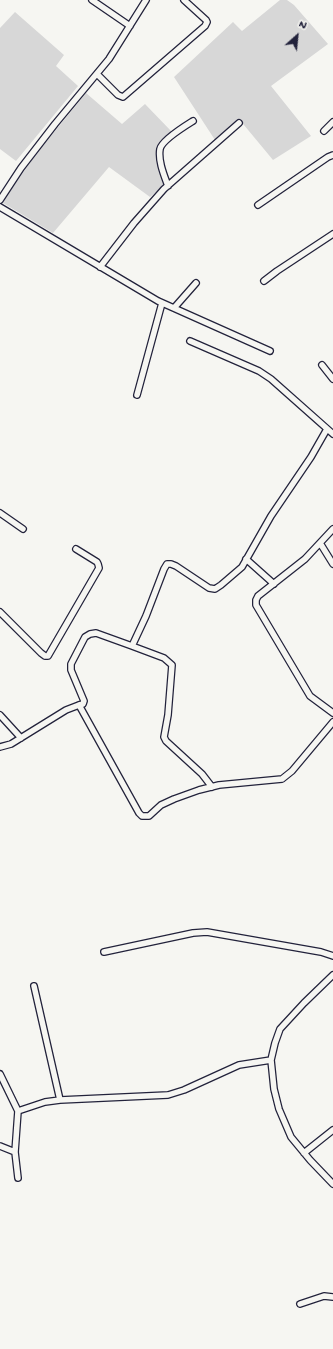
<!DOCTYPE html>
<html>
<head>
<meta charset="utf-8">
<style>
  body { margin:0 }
  #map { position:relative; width:333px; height:1349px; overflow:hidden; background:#f6f6f2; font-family:"Gochi Hand",sans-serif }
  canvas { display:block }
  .north { position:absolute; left:277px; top:16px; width:40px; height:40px; -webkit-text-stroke:3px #f6f6f2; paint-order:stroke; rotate:27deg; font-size:11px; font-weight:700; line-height:16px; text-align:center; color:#22223b }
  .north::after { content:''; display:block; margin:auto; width:14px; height:18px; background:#22223b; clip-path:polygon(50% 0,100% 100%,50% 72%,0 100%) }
</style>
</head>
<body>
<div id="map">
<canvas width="333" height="1349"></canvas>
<div class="north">N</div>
</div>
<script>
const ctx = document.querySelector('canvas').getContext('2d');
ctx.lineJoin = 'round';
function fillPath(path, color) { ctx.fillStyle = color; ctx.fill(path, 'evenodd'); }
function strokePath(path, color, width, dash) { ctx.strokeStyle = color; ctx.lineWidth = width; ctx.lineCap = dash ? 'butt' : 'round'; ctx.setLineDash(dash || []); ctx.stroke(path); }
fillPath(new Path2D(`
  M280,0H287L294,5L328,44L271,86L311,136L273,160L239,119L215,140L174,77L233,22L242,31Z
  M15,12L64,55L56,66L78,86L16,161L0,149V28Z
  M86,93L122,124L145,104L172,132L159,144L158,160L165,184L150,197L109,167L53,233L3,203C27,163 57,129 86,93Z`), '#d7d7d7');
const minor = new Path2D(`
  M92,0L130,26
  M97,74L118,95L123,97L205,26L207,22L206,20L184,0
  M324,131L333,122
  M168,186C164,175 158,161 160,149C162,140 185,126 193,121
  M0,200L21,168L55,124L109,59L146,0
  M258,205L328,157L333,155
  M0,207L158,301L270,351
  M100,267L134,223L164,189L239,123
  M264,281L277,271L333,234
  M174,308L196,283
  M190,341L259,371L271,379L333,434
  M322,365L333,379
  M137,395L162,303
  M0,513L23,529
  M333,529L305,559L258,596L256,600V605L310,696L333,713
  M320,543L333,564
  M246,559L274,584
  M0,612L41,653L45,656H48L99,568L98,564L97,562L76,549
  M132,646L164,658L172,665L168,715L164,737L166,741L202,774L212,787
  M79,705L83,704L84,701L71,670V664L85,637L90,634L96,633L132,646L146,616L164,569L167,564H171L176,566L209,588L215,589L221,585L242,567L271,516L311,457L327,429
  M0,715L21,738
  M0,747L11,744L66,710L79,705L139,813L142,816H149L161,805L174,799L199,790L219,785L282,779L292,771L333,722
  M104,952L193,933L207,932L321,952L333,956
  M333,975L304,1003L280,1029L275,1043L271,1060L274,1089L279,1109L291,1137L310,1160L333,1184
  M34,986L60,1100
  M0,1074L18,1111
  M0,1146L15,1152
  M304,1153L333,1130
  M18,1178L15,1152L18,1111L45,1102L60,1100L168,1095L184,1090L239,1065L271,1060
  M300,1304L324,1296L333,1297`);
strokePath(minor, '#22223b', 8);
strokePath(minor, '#f6f6f2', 5.5);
</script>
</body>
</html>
